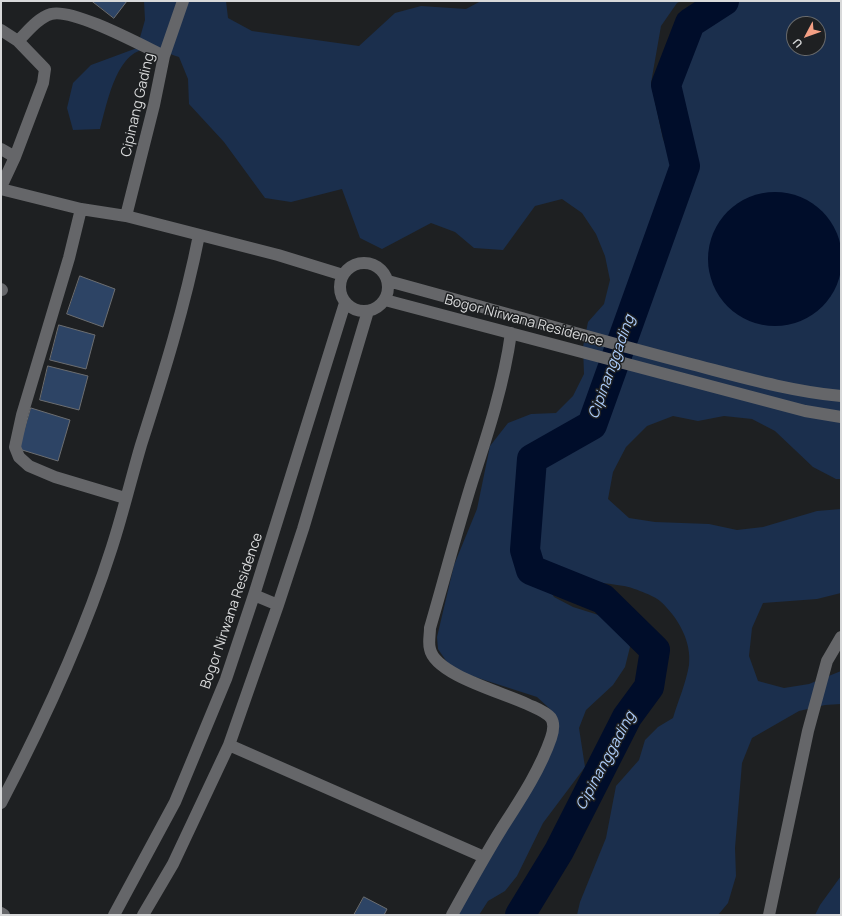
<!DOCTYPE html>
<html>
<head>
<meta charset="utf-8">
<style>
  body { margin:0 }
  #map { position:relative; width:842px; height:916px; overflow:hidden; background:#1e2022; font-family:Manrope,sans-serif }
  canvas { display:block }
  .frame { position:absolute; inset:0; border:2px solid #d8d9da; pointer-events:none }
  .north { position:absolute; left:786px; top:16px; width:40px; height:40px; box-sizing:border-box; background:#1e2022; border:1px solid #686a6c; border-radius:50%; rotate:229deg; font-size:11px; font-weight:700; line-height:16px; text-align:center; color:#d8d9da }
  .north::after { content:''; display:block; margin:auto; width:14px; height:18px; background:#f39f84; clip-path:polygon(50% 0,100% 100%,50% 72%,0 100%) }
</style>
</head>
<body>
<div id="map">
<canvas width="842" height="916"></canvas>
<div class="frame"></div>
<div class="north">U</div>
</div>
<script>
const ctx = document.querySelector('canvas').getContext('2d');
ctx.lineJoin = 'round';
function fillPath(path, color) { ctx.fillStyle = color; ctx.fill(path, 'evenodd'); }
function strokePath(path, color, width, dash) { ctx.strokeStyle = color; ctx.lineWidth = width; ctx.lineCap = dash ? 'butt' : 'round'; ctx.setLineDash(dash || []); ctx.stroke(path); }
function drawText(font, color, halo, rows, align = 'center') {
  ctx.font = font + ' Manrope,sans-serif'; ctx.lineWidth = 3; ctx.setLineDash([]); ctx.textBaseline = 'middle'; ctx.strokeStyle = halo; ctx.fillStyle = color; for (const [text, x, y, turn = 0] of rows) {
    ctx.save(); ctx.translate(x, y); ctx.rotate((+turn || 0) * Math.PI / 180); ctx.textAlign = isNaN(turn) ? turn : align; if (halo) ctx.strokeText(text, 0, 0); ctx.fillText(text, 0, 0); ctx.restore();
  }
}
fillPath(new Path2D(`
  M144,1H226L228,18L252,31L359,46L395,13L421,6L466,9L481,1H681L677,3L661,26L651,83L663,139L668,150L669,98L710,10L731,1H841V479H836L813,467L775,431L752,419L724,416L698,421L673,416L647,426L626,447L613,472L608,499L629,518L655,522L709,524L737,530L763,527L817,511L841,509V593L817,599L763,603L752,628L749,656L758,681L784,688L809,684L841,671V704L825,705L799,711L752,738L742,763L735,848L736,876L728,903L718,915H577L580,902L606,838L616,786L639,760L645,740L658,727L673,718C678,701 686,683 689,665C692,642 678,617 660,601C655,596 631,587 624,586C596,581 580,583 555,565L543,579L554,597L573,607L608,618L624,629L630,647L625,667L613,685L586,710L579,728L585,767L543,823L517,876L505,891L488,901L479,915H453L485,864L557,719L549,708L537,697L472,676L451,668L438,649L437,637L454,565L477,509L490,446L508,423L531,414L556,413L573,396L584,374L583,347L588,322L604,304L610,280L605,256L596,234L582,213L562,199L535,206L503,250L474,248L455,232L431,223L382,249L360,238L342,189L291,202L265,198L224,142L189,104L188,79L179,57C170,54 158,48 148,49C116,50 107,105 100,129L73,130L67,108L73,83L91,65L137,48L145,20ZM794,24H818V48H794Z
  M841,876V915H815L820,905Z`), '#1b2f4d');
fillPath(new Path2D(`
  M708 259a67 67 0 1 1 134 0a67 67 0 1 1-134 0Z`), '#000d2a');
strokePath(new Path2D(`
  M520,915L559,851L627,717L649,687L655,650L603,599L531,570L525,550L532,459L592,425L685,166L666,85L690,23L724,1`), '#000d2a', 30);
const building = new Path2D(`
  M92,1H127L114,18Z
  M80,276L115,289L103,327L67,314Z
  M59,325L95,335L86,369L50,360Z
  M48,366L88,376L79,410L40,400Z
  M31,408L70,420L58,461L19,449Z
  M364,897L387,909L384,915H354Z`);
fillPath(building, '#2d4465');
strokePath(building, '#6c6e71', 1);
strokePath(new Path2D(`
  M1,30L18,41L45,69L43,83L15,157L1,149
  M18,41C28,31 38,18 51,14C73,8 141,45 164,56
  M1,187L15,157
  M1,189L81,209L126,216L278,255L343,275
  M81,209L69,258L22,415L15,447L19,457L29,466L55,477L125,498
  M126,216L154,105L164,56L183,1
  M340 287a24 24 0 1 1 48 0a24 24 0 1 1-48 0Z
  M388,281C488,308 586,337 687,363C738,376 788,391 841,396
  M1,289L2,290
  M385,300L805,411L841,417
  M254,595L278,605
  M229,745L484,857
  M1,803C44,721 84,635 112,547C123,513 131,479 141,445C163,376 185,306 199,235
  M1,913L4,915
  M114,915L175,802L226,679L254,595L345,303
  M143,915L173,864L229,745L278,605L303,529L368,311
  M452,915C468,886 484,857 502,828C520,800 540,770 551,738C553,732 555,724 551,718C545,711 535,708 527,704C505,693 435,675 430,649C428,643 430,635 430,628C444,580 457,530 472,482C488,433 504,384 511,333
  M769,915L808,731L827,661L841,637`), '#656669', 12);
drawText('14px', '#d8d9da', '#1e2022', [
  ["Cipinang Gading",138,105,-77],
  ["Bogor Nirwana Residence",524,321,15],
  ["Bogor Nirwana Residence",232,611,-71]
]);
drawText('italic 15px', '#adcdfc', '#1e2022', [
  ["Cipinanggading",612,367,-70],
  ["Cipinanggading",606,761,-62]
]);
</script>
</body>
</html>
